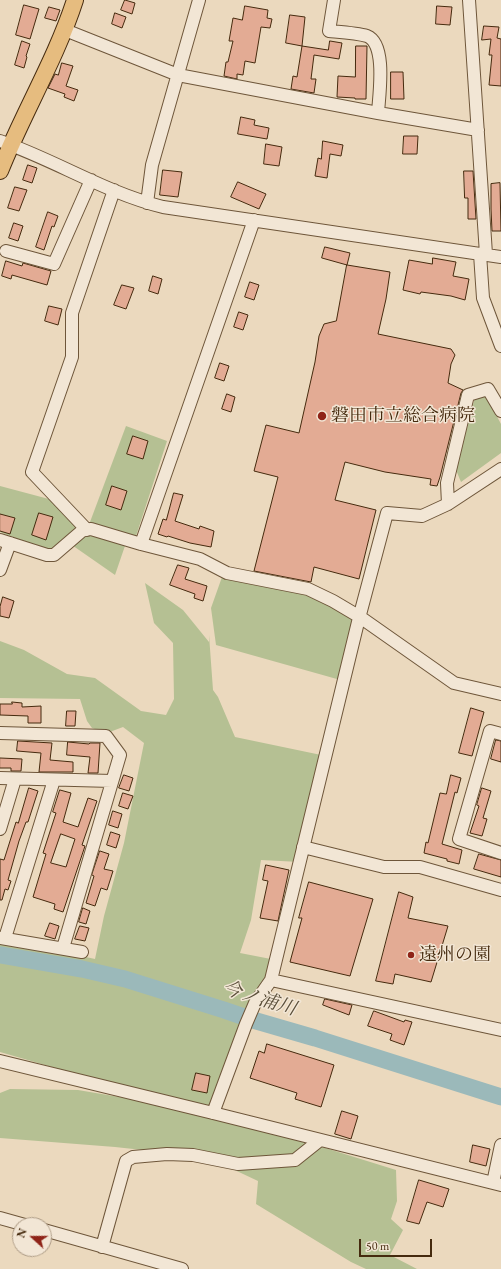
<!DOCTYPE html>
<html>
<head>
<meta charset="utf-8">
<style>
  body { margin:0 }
  #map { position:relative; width:501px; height:1269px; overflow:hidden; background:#ebd9be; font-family:"EB Garamond",serif }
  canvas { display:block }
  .north { position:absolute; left:12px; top:1217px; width:40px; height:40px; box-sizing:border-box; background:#f2e6d5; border:1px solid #ad9b85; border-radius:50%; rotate:291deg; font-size:11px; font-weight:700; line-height:16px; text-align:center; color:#452a0e }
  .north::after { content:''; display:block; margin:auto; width:14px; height:18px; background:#8f2418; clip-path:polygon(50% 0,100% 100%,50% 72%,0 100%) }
  .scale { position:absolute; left:359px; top:1239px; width:73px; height:18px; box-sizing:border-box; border:2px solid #452a0e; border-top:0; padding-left:5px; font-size:12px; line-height:14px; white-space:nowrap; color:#452a0e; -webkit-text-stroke:3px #f2e6d5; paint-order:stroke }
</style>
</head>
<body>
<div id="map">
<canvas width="501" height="1269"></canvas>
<div class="north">N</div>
<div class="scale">50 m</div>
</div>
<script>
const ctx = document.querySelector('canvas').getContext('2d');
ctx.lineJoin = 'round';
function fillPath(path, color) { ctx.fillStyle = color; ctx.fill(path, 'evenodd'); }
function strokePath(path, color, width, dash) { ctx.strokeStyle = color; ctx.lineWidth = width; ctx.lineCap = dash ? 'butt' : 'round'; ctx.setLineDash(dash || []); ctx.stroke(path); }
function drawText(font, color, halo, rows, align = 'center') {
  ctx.font = font + ' "EB Garamond","Noto Serif JP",serif'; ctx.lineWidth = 3; ctx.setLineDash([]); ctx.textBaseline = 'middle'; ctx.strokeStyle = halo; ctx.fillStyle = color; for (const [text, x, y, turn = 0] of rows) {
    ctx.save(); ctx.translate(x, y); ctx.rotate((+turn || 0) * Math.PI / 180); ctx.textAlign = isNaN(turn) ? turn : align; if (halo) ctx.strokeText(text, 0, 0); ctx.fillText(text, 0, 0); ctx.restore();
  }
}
fillPath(new Path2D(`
  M485,394L501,424V453L461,482L456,470L475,397Z
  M126,426L167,441L136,536L127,540L115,575L69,543L54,555L0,532V486L60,502L87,530Z
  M222,577L308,589L360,617L344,681L216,645L211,608Z
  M145,583L183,610L209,642V635L213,690L218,697L235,737L326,756L300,862L261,860L251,920L240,953L276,960L213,1113L396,1170L397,1201L391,1219L403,1230L390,1255L417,1269H366L351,1262L256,1204L258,1181L207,1157L115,1147L0,1138V1093L10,1089L78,1090L208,1112L0,1052V938L95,959L104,916L124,843L144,743L123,727L107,733L92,728L87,721L80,699L0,698V641L24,650L67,674L95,678L141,711L166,715L174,699L173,643L154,623Z`), '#b5c093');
strokePath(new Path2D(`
  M0,955L82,969L125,979L224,1010L253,1020L315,1038L501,1097`), '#9bb9ba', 17);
const building = new Path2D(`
  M125,0L135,3L132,14L121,10Z
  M24,5L39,9L30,39L16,35Z
  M245,6L268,10L267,18L272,19L270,28L261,27L255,63L245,61L243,75L237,74V79L224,76L226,62H228L233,41H229L233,18L242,20Z
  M437,6L452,7L450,25L436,24Z
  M49,7L60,10L56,21L45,18Z
  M115,13L126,17L122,28L112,24Z
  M290,15L305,17L302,46L286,43Z
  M484,26L499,27L497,38L501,39V86L489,85L492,55H489L491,39L482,40Z
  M22,41L30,44L26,56L27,57L24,68L15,65Z
  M330,41L342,43L339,59L314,55L311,79H316L314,93L291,89L293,76L297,77L302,46L328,50Z
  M356,46H367L366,99H355V98L337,97L338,76L355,77Z
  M62,63L73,66L66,86L78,90L74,101L64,97L65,94L48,88L55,74L58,75Z
  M391,72H403L404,99H391Z
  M241,117L255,120L254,125L269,128L267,139L238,134Z
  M404,136H418L417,154H403Z
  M323,141L343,145L341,156L330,154L327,178L315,176L318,158L321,159Z
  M266,144L282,147L279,166L264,164Z
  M28,165L37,168L32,183L23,180Z
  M163,170L182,172L178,197L160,195Z
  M464,171H473L476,219H468V198H465Z
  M238,182L266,194L259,209L231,197Z
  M500,183L501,231H492L491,209V184Z
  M15,187L27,190L19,211L8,208Z
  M48,212L58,216L54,227L52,226L44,250L36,247Z
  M14,223L23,226L18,241L9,238Z
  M325,247L350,253L347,265L322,258Z
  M433,258L456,262L453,276L469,279L465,300L451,296L421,292L420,294L403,290L409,260L432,264Z
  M6,261L22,266L23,263L51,271L47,285L12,275L11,279L2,276Z
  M347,265L390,272L386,299L378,334L451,349L455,355L451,364L448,383L463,390L461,393L440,477L437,486L430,485L431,479L385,472L345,462L335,500L376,510L359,579L314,567L311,582L254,571L278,477L254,471L266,425L299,433L315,362L319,336L324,324L336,321Z
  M153,276L162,279L158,294L149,291Z
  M250,282L259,285L254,300L245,297Z
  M122,285L134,288L126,309L114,305Z
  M49,306L62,309L58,325L45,321Z
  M239,312L248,315L243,330L234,327Z
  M220,363L229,366L224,381L215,378Z
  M227,394L235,397L231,412L222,409Z
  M133,436L148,441L143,459L127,454Z
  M112,486L127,491L121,510L106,505Z
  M174,493L183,495L175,521L199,529L200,526L214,531L211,547L190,543L168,536L167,537L158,534L163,519L166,520Z
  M39,513L53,517L46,540L32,535Z
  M0,514L15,518L10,534L0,531Z
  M178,565L189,568L185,579L207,586L203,601L194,598L195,594L170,585Z
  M3,597L14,601L9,618L0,616V607Z
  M12,702L22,703V707L41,706V723H28V716L0,715V704H12Z
  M471,708L484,712L472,756L459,753Z
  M67,711H76L75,726H66Z
  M496,740L501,741V762L491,759Z
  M18,741L52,743L50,760L73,762V772H39L41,753L17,751Z
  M68,742L89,744L90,743H100L98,773H88L90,757L67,755Z
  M0,758L22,759L21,771H11V768H0Z
  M124,775L133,778L129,791L119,788Z
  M451,775L461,778L457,793L455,792L442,844L462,850L459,864L447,861V859L424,853L426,842L428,843L440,793L446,794Z
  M29,788L38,791L28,822H26L19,841L8,880L11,881L8,890L5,889L2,900H0V859L4,860L16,822L18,823Z
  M482,788L491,791L483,818L487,819L482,836L470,833L479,806L477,805Z
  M60,790L71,793L63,822L78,827L88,798L97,801L82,845L85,846L63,912L54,909L55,904L33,897L46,854L43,853L56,813L53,812ZM61,834L75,839L66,867L51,863Z
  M123,793L133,796L128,809L119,806Z
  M113,811L122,814L118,828L109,825Z
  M111,832L120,835L116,848L107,845Z
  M100,851L109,854L104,869L113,871L107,890L101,888L95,906L86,903L94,876L92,875Z
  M479,854L501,860V877L474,869Z
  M266,865L289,870L278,921L260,918L268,881L263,880Z
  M309,882L373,899L350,976L290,962L302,918H299Z
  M399,892L413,897L408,918L448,926L431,982L395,974L393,984L376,981Z
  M83,908L90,911L86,924L79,922Z
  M50,923L59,926L55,939L45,936Z
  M80,926L89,928L85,941L75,939Z
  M325,999L352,1005L349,1015L323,1005Z
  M374,1011L404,1022L405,1020L412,1022L404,1045L390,1040L392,1034L368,1026Z
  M267,1044L334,1065L321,1107L295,1099L297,1093L250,1078L259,1051L264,1053Z
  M196,1073L210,1076L207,1093L192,1090Z
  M342,1111L358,1116L351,1139L335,1134Z
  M473,1145L490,1149L486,1166L470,1162Z
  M419,1180L449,1189L443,1207L427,1202L419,1224L407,1221Z`);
fillPath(building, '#e3ab94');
strokePath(building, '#452a0e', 1);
const minor = new Path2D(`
  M334,0L329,31C340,32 357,33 367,36C387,44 379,95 378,113
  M469,0L486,254
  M65,30L178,75L378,113L478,130
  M0,141C55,160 106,193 163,207L501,257
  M147,203L152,165L199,0
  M6,251L54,264L91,180
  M480,254L483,298L501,346
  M448,504L447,483L468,395L488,389L501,411
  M87,530L32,472L72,357V313L114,190
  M0,540L47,555H54L83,530L91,529L141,544L200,559L227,573L308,589L333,601L360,617L454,683L501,694
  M141,544L254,220
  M0,570L10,543
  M0,733L106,736L120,755L63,948
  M501,734L490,731L459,839L501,853
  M0,778L112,781
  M0,829L15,779
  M303,847L384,867H420L501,890
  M0,938L82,952
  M5,938L54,780
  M271,980L501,1030
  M0,1061L213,1113L501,1185
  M213,1113L246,1024L255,1003L271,980L358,622L387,513L422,516L448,504L501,469
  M493,1183L501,1145
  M0,1218L25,1225
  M44,1230L182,1269
  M102,1247L126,1161L133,1157L167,1154L193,1155L238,1164L295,1160L320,1140`);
const major = new Path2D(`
  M0,171C23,113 56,59 75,0`);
strokePath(minor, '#6e563a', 14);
strokePath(major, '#452a0e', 18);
strokePath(minor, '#f2e6d5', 12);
strokePath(major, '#e6bc7f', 16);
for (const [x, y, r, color] of [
  [322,416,5,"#8f2418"],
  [411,955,4,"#8f2418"]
]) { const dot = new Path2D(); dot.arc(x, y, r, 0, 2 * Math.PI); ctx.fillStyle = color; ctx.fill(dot); strokePath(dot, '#f2e6d5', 1.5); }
drawText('18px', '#452a0e', '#f2e6d5', [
  ["磐田市立総合病院",331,416],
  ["遠州の園",419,955]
], 'left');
drawText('italic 19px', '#5a4e39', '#f2e6d5', [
  ["今ノ浦川",259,999,17]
]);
</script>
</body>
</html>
